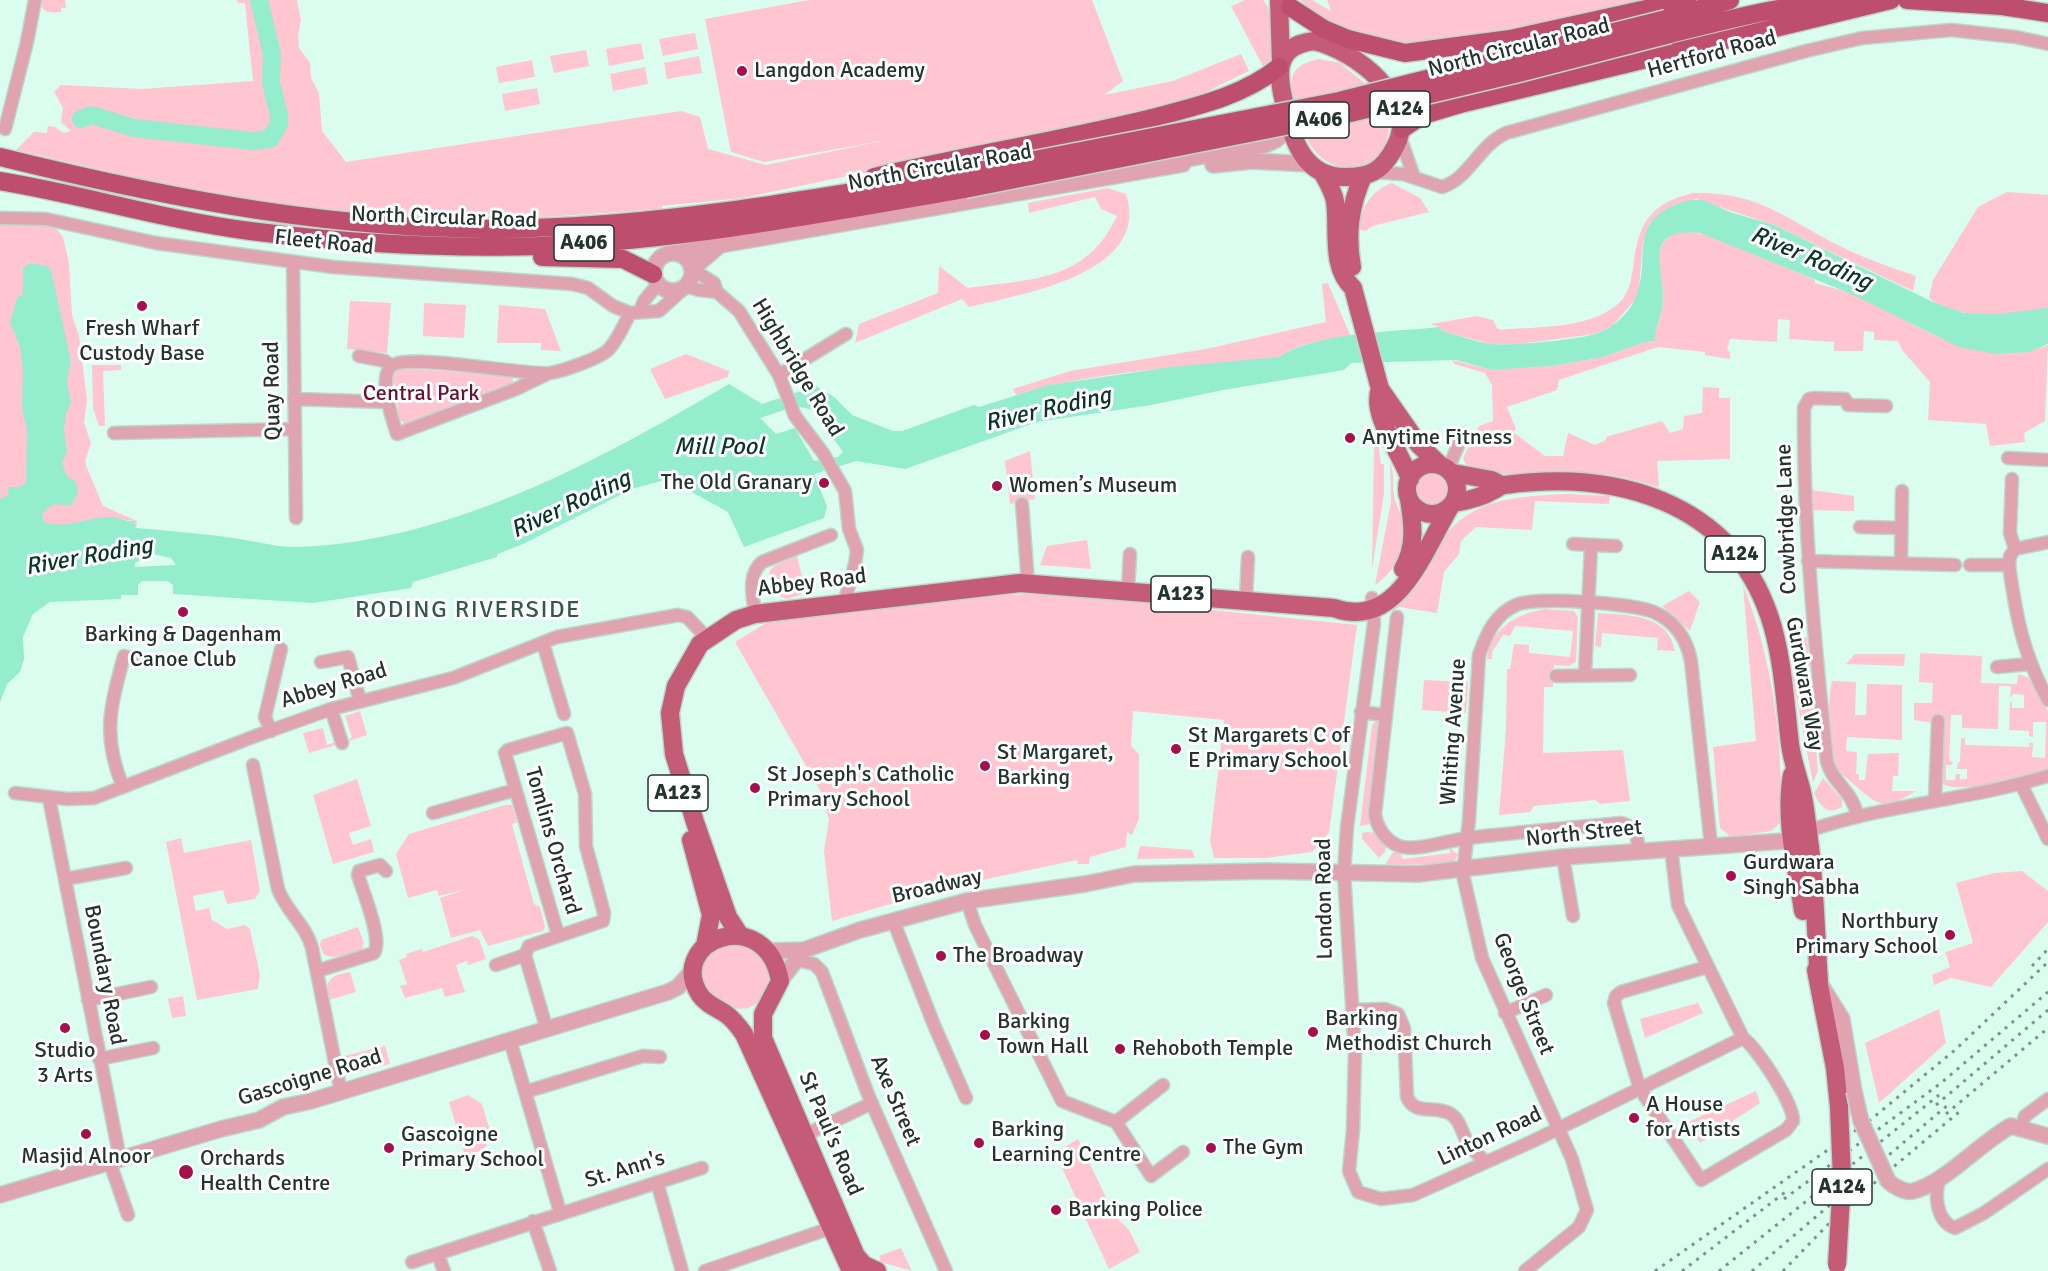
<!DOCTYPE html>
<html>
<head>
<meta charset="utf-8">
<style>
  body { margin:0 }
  canvas { display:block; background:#dbfdef }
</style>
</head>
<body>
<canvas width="2048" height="1271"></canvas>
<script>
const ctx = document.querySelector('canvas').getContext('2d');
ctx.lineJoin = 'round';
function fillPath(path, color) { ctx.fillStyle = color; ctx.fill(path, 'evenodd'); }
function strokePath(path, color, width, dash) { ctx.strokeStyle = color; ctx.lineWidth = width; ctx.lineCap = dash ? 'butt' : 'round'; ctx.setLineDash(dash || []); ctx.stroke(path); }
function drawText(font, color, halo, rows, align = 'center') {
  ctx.font = font + ' Signika,sans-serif'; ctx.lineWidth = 6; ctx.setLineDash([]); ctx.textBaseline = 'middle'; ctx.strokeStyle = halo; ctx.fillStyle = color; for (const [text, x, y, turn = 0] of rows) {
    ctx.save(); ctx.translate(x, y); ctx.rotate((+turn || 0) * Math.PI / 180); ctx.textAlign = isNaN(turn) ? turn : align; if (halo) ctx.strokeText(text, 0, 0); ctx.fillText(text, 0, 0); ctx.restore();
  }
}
fillPath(new Path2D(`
  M40,0H65L66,8H61V12C50,13 41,13 40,0Z
  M237,0H297L301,20L298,36L299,48L310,63L311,78L319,93L322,131L346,162L681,111L700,117L708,149L766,165L887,140L764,162L731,152L705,19L809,0H1092L1123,81L1104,95L1173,81L1241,54L1249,71L1171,109L742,198L662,206V209L530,218H463L356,213L336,215L189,190L16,150L34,132L47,133L48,126L55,127L64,133L71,131L61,122L63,108L54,92L61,85L142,89L253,81L245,3H238Z
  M1245,0H1263C1277,16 1277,54 1265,70L1231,6Z
  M1301,0H1312L1331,11L1327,0H1663L1528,30L1407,45L1385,43L1321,22Z
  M695,33L698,49L663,56L659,39Z
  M641,43L644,59L609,66L606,49Z
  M586,50L589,66L554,73L550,56Z
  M699,56L702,73L667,79L664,63Z
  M1319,59L1340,63L1367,85L1295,102C1287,76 1292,65 1319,59Z
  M532,60L535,77L499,83L496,67Z
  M645,67L648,84L613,91L610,74Z
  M537,88L540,104L505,111L502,94Z
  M1388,114C1399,170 1326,191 1304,132Z
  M1392,183L1420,198L1429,212L1373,226L1365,231L1359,229C1361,207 1371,191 1392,183Z
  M1107,188L1126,194C1152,274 1021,294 969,307L962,299L855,343L859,324L938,293L939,266L968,288C1031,279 1086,282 1117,216L1101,209L1095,197L1029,213L1028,203Z
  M2007,192L2048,195V308C2016,318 1955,320 1929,298L1933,280L1978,207Z
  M1693,193C1757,191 1785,218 1838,245C1863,258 1890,267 1916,276L1913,291L1774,225L1696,199L1673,205L1650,223L1643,242L1639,288L1635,300L1611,327L1595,334L1519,344H1490L1442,331L1439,327L1431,324L1477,316L1493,320L1497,328L1501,330C1538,326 1591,330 1620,302C1629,293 1631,280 1633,268C1638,225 1648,204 1693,193Z
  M38,223L55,227L63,237L69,263L72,315L79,336L87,400L84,423L91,443L85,461L87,468L103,506L137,521L136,528L134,521L104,517L0,550V225Z
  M1683,231C1722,234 1778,264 1815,280V283C1826,286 1839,289 1850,293C1915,320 1974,374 2048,345L2045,421L2024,433L2025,442L1990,446L1986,424L1928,420L1930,382L1902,350L1898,341L1874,340V332L1864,331L1863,351H1834V342L1789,339L1790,320L1778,319L1777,342L1730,339L1727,350L1730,352V359L1705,355V352L1658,347L1559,380L1557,390L1507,407L1516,429L1513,432L1545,456H1563L1568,433L1595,445L1606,440V437L1662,421L1670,433L1683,429L1684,416L1702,413L1703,387L1719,388V398H1730V459L1657,461L1659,487C1642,482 1626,477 1609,475C1579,472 1484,481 1465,463L1463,458L1479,426L1493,421L1492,385L1485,373L1454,364L1452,360L1492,370L1552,366L1603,357L1645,342L1654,341C1655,327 1663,314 1663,299C1663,272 1646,240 1683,231Z
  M1328,283L1351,337C1325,340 1301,342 1279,357C1191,368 1100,369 1016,395L1013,389L1070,371L1206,349L1326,322L1322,284Z
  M350,301L391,303L387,353L347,349Z
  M424,303L466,305L464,338L423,336Z
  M499,305L545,309L561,351L541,350V343H497Z
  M686,354L729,371L728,377L665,399L650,369Z
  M92,365H121V370L103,371L105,426H99L93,408Z
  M397,368L512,375L514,386L407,425L399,419L395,385L391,383Z
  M1378,443L1381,464H1384V494L1372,569L1374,444Z
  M1030,451L1035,499L1010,504L1005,461Z
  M1390,463C1395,474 1392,483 1394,495C1395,504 1401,512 1403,521C1409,546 1395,572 1375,585L1391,502Z
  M1417 490a16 16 0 1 1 32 0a16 16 0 1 1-32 0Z
  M1811,490L1854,496V511L1811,510Z
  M1566,494L1610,496L1609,504L1535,501L1532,530L1476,527L1461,541L1459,554L1444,572L1437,613L1399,607L1391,612C1399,601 1411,594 1420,582C1426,573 1428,562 1433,553C1465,498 1510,497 1566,494Z
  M1087,540L1091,569L1040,565L1047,546Z
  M797,556L806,593L787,599L774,594L769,572L774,566Z
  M1743,585C1773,660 1783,742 1781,822L1771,831L1731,837L1720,828L1713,747L1756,741Z
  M1689,591L1700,602L1690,631L1662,606Z
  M1048,593L1357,625L1329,833L1312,852L1265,858H1214L1210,841L1224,720L1133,711L1131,746L1139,754V819L1132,835L1127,832L1126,847L1090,857L1089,864H1078L1077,860L949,887L832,921L824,851L829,820L821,792L735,642L771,620L852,613L964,597Z
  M1546,609L1574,611L1578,617L1576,662L1569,666L1554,665L1553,687H1544L1543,753L1623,750L1630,801L1600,804L1595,800L1534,806L1530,812L1499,815L1506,729L1507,669H1510L1514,644L1529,645V653L1570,657L1573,631L1515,626L1510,636L1503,635L1492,652V659H1487C1491,627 1518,613 1546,609Z
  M1598,613C1628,615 1669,614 1675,651L1657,650L1658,638L1602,633L1601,647L1595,646Z
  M1807,637L1810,667L1797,668L1793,638Z
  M1920,653L1982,656L1981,683L2017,684L2018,674L2029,678L2048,711V770C2028,775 1959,795 1943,784L1944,725L1914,720V703H1932L1933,683L1919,682ZM1999,686H2011L2010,698L2013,694L2024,695V708H2012V702H2010L2009,730L2029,731V736L2033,737V722H2046L2045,758L2032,757L2033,743H2029V747L1965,745V738H1961L1960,762H1958L1957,769H1967V779H1960V774H1956L1955,780H1946V765H1952L1953,762L1949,761L1951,715H1962V728L1998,729Z
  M1855,654H1905L1904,666L1846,664Z
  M1792,675H1810L1818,771L1813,783Z
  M1424,680L1468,682L1466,713L1422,710Z
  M1832,681L1856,682L1855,715H1866L1867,684L1902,685V740L1847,737L1846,751L1857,752L1856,774H1859V780H1865L1868,754L1899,753L1898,776H1893L1892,791H1916C1883,812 1877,805 1851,782C1846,777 1838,773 1836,765C1829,745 1827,702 1832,681Z
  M360,711L367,735L346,742L352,737L345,716Z
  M1377,720L1380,722L1372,824L1360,826L1372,725Z
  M323,728L327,745L335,742L336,745L309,753L303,733Z
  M1823,778L1842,799V807C1827,816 1820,806 1814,793Z
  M357,779L371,826L349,833L353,845L371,839L374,852L333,864L313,795Z
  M505,805H512L517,822L512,824L534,904L540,907L545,927L543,931L488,946L480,930L451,938L440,898L466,889L439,896L437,890L408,898L396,854L409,834Z
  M1366,832L1379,833L1387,842L1385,852L1379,858L1362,839V833Z
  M181,838L184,853L251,840L260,891L255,899L227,904L223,890L193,896L196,911L209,908L212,920L227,929L245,925L250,929L260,975L258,989L197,1000L166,842Z
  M1140,846L1192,850L1195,858L1137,859Z
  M1450,848L1458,855L1452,864L1385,865L1393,852L1399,851L1403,859L1450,853Z
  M2022,871L2048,891V922L1991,987L1951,978L1934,985L1932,975L1950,967L1945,952L1973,943L1956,883L1994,873Z
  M358,927L364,943L361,952L333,957L324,955L320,945L321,940Z
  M472,936L479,939L486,959L468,965L467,961L456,965L465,992L445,997L442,988L405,998L400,986L407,984L399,960L407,957L406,954L422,949L423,952Z
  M734,944C762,951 780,969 762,997C735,1039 659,957 734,944Z
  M350,972L356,992L329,1000C322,981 333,974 350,972Z
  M183,996L186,1016L172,1018L168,999Z
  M1698,1003L1703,1013L1645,1038L1640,1019Z
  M1939,1009L1946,1043L1879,1103L1865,1043Z
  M385,1046L390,1064L346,1075L340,1057Z
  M1756,1091L1760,1103L1700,1143L1686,1123Z
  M468,1095L482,1104L492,1137L483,1150L465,1156L449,1102Z
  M1078,1139L1115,1216L1129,1230L1140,1252L1109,1269L1055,1153Z
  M901,1248L912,1271L881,1262L879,1256Z`), '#ffc5d0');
fillPath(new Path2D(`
  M1689,200H1703L1730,212L1774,225L1933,302L1964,313L1999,314L2048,308V344L2029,352L1995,354L1959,347L1849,293L1700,233C1643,228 1663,263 1663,300C1663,315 1654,327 1655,341L1645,342L1603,357L1552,366L1492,370L1456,360L1351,363L1344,370L1223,390L1151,405L1037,422L905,469L856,461L814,474L827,506L824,518L744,547L728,512L668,479L632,489L523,544L497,554V557L413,582L411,588L313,603L173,594V585L168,581H142L138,585V595H121V599L50,602L33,614L23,637L24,659L20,672L7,684L0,702V499L8,495L9,487H19L26,483L27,431L22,408L23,370L20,347L10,322L18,296H21L23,293V268L30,263L47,266L51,270L71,361L67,382L71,403L66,413L64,430L67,452L62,463L67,476L76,482L78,494L71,505C54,507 56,499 42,514L44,522C67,530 88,516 111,517C119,517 125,522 134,521L136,528C171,531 206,534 240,539C259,542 280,548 299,547C452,541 600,460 729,384L762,404L816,386L834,397L852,415L893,431H902L974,405L979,407L1049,385L1171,367L1279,357C1316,332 1394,332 1439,327L1442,331C1458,335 1475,342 1491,344C1512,346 1575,340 1595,334C1610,330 1626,316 1633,303C1656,259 1620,220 1689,200ZM796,406L813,410L843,452L838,457L814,461L795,428L776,434L760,418ZM153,554L171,558L176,565L135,567V563Z`), '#94edcc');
strokePath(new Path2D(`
  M81,119L92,115L134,128L252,141L270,139L279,124V115L271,83L272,54L259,0`), '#94edcc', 18);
const minor = new Path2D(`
  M5,129L27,42L35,0
  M1400,137L1414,177
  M1373,172L1403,174L1442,187C1470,178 1478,146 1506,133L1806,51L1862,38L1951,30L2016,37L2048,44
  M0,218L46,219L156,243L333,267L572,284L588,288L613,306L630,313L659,311L682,290
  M293,262L296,518
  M692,269L714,283L717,292L739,311L779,375L795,416L823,453L845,491L849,529L857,550L855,564L846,596L847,603
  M686,286L699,290L717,292
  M640,311L644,301L657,285
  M359,356L385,361L391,366
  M549,373L516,389L397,434C392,418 379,381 390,367C402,351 525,376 550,373C563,371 601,358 609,349C618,339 624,325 630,313
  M779,375L846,334
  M294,399L387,402
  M114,433L294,429
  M2008,458L2048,460
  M1448,469L1463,434
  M2012,479L2010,533L2015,549
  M1022,504L1028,583
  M1860,527L1901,528
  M1573,544L1616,546
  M2015,549L2010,556L2009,565C2016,616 2023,654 2048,700
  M2015,549L2048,542
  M1808,561L1955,565
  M1901,563L1902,491
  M1970,565H2009
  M1128,590L1130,554
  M1372,598L1374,623L1347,827L1344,873L1355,1052L1353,1130L1349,1171L1358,1192L1381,1199L1413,1195L1531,1142L1743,1038
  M1246,600L1248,557
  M755,614C753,596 747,575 762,562L831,535
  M1397,617L1375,814C1377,828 1386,841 1399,846C1415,852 1450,840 1468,838C1519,832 1570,828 1621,823C1637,827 1637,836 1639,851
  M543,643L564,714
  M321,662L348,657L360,701
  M1997,667L2029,664
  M1585,675L1591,545
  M1556,676L1630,675
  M331,709L342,743
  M1361,712L1385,715
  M271,731L265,717L281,649
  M253,765L278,889C286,911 306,925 312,948L341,1092
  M2021,784L2048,839
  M123,787C102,736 110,708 124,656L138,659
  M15,793L68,799L94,798L258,735L331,709L453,678L557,637L678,615L687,617L707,638
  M49,798L120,1159
  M1935,799L1938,721
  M433,813L515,790
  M1857,815C1852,790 1834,785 1827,762C1815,644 1803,527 1804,408L1809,399L1814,398L1845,399L1848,405L1886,406
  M1808,831C1886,804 1969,800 2048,776
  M1671,848L1678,905L1743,1038
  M1563,857L1573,916
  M65,879L126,868
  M967,901L975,925L1062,1101L1116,1122L1151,1176L1183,1152
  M893,920L934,1025L966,1098
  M797,960L814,964L822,972L869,1097L946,1271
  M496,965L525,955
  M1707,967L1621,992L1616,996L1614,1003L1640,1089L1701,1180L1786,1130L1793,1121C1794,1104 1757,1048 1743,1038
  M317,971L374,953C383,938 363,893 358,875L359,871L380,865L386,871
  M88,1000L151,987
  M1352,1010L1385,1009L1398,1014L1404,1028L1407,1097C1415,1116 1434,1105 1449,1113C1461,1119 1462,1135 1469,1145C1474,1151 1480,1157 1486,1162
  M1505,1013L1546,995
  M547,1030L525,955L529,946L603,921L604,913L586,846L585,794L567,733L508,750L505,753L558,935
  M510,1040L560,1212
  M99,1059L153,1048
  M525,1092L643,1056L660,1057
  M1116,1122L1163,1085
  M2021,1127L2025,1116L2048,1099
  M803,1136L872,1103
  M110,1163L128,1215
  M1942,1175C1933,1190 1935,1221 1955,1228L1984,1213L2048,1169
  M657,1182L682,1271
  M533,1221L550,1271
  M438,1255L444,1271
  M412,1262L702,1168
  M705,1271L831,1228
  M1525,1271L1579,1227L1587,1210L1572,1159L1482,958L1463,875L1469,820L1479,655C1486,635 1495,614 1516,605C1535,596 1639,603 1658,614C1677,624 1687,640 1691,661L1711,845`);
const tertiary = new Path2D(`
  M1213,165L1252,161L1309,164
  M654 272a19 19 0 1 1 38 0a19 19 0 1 1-38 0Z
  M675,253L1183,164L1186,159L1265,145L1276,140L1290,127
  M692,269L719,246
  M768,951L804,950L860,930L967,901L1085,884L1134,874L1267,871L1418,874L1563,857L1785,841L1802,834
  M780,981L804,950
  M1819,982L1842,1019L1854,1091
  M1888,1181C1893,1186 1905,1193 1913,1191C1943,1185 1982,1141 2011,1126L2048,1136
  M0,1195L221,1129L259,1120L283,1107L311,1101L668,992L678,987L693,970`);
const primary = new Path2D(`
  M1279,0L1281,64
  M1314,41C1354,50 1419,99 1396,145C1391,155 1383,167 1373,172C1365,176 1355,177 1346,177C1306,178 1293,143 1286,110C1278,79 1271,46 1314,41Z
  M1323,174C1328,183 1333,191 1335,201C1339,229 1330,267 1353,288L1380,389L1419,445L1439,464
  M1352,267C1346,234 1350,206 1363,176
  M1380,389C1370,414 1402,455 1410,479
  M1407 489a25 25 0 1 1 50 0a25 25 0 1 1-50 0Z
  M1453,473L1492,480L1501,485
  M1454,503C1465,501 1482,497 1492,491C1497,489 1499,486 1504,485C1615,470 1729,500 1769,615C1783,656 1785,702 1790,744C1792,760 1797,773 1801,788C1806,807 1807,827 1810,847C1815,891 1816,937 1819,982
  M1403,569C1416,546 1413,524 1409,499
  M1792,775C1784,818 1797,868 1803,911
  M691,840L711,915L705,946
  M739,934L728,917L695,822L674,754L670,713L676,686L700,644L736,620L755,614L1020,583L1334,608C1398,631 1424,550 1450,507
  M1816,970L1835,1068L1839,1107
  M851,1271L744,1034C739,1027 733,1019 726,1014C717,1008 706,1004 700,995C665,940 766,902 780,981L763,1014V1038L856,1256L864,1265L877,1271`);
const trunk = new Path2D(`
  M1907,0L2002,6L2048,13
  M1290,7L1324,29L1348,39L1405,53L1510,39L1687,0
  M1666,19L1730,0
  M1670,34C1731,19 1794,2 1857,0
  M1402,129L1423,115L1460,104L1891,0
  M0,157C175,200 350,234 531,228C676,224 819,197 962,174
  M874,177C965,156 1057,141 1148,119C1193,107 1242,97 1279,67
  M0,181C84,195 165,220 250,231C346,243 445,249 543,246C685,240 825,213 965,189
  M542,257L623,259L653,274`);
strokePath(minor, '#bad9cc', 15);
strokePath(tertiary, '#bad9cc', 18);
strokePath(primary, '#bad9cc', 21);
strokePath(trunk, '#bad9cc', 21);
strokePath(minor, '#dfa4b0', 12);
strokePath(tertiary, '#dfa4b0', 15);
strokePath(primary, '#c45c77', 18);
strokePath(trunk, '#be4e6d', 18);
strokePath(new Path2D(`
  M2032,966L2048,949
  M1936,1105L2048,1010
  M1946,1114L2048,1028
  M1784,1199L1941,1083L2048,992
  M1655,1271L1869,1121L1955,1050L2048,962
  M1682,1271L1788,1190
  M1719,1271L1939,1095
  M1752,1271L1949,1104
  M1783,1271L1842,1210L1959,1112`), '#7b948a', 3, [3, 6]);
const tertiaryBridge = new Path2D(`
  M1854,1091L1861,1121L1888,1181`);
const primaryBridge = new Path2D(`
  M1837,1265L1842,1179L1839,1107`);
const trunkBridge = new Path2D(`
  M962,174L1339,101L1666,19
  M965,189L1346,114L1519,73L1670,34`);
strokePath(tertiaryBridge, '#bad9cc', 18, []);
strokePath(primaryBridge, '#bad9cc', 21, []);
strokePath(trunkBridge, '#bad9cc', 21, []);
strokePath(tertiaryBridge, '#dfa4b0', 15);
strokePath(primaryBridge, '#c45c77', 18);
strokePath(trunkBridge, '#be4e6d', 18);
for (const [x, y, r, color] of [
  [742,71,6,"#a50f4c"],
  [142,306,6,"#a50f4c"],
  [1350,438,6,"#a50f4c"],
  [824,483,6,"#a50f4c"],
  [997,486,6,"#a50f4c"],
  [183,612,6,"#a50f4c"],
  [1176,749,6,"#a50f4c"],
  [985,766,6,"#a50f4c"],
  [755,788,6,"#a50f4c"],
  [1731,876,6,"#a50f4c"],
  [1950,935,6,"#a50f4c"],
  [941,956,6,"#a50f4c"],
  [65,1028,6,"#a50f4c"],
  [1313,1032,6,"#a50f4c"],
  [985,1035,6,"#a50f4c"],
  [1120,1049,6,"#a50f4c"],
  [1634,1118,6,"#a50f4c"],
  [86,1134,6,"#a50f4c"],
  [979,1143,6,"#a50f4c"],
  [389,1148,6,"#a50f4c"],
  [1211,1148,6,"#a50f4c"],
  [186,1172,8,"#a50f4c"],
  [1056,1210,6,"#a50f4c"]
]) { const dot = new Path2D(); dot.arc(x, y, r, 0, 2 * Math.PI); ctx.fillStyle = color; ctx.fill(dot); strokePath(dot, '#fff', 2); }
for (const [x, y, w] of [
  [1400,109,60],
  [1319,120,60],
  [584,243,60],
  [1735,554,60],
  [1181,594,60],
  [678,793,60],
  [1842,1187,60]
]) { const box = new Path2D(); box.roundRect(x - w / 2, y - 18, w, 36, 4.5); ctx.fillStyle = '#fff'; ctx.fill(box); strokePath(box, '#23332d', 1.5); }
drawText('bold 21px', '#23332d', null, [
  ["A124",1400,109],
  ["A406",1319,120],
  ["A406",584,243],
  ["A124",1735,554],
  ["A123",1181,594],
  ["A123",678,793],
  ["A124",1842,1187]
]);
drawText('22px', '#23332d', '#fff', [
  ["North Circular Road",1519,48,-14],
  ["Hertford Road",1712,55,-15],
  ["North Circular Road",940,168,-10],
  ["North Circular Road",444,218,2],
  ["Fleet Road",324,243,6],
  ["Highbridge Road",797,368,59],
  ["Quay Road",273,391,-91],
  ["Cowbridge Lane",1787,519,-92],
  ["Abbey Road",812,583,-7],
  ["Gurdwara Way",1804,684,80],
  ["Abbey Road",334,686,-17],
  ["Whiting Avenue",1454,732,-86],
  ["North Street",1584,834,-6],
  ["Tomlins Orchard",552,841,74],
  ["Broadway",937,887,-13],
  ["London Road",1325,899,-91],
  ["Boundary Road",104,975,79],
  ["George Street",1523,994,68],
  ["Gascoigne Road",310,1078,-17],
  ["Axe Street",895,1101,67],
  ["St Paul's Road",830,1134,67],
  ["Linton Road",1490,1137,-25],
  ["St. Ann's",625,1170,-17]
]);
drawText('22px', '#23332d', '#fff', [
  ["Langdon Academy",754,71],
  ["Fresh Wharf",142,329,"center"],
  ["Custody Base",142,354,"center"],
  ["Anytime Fitness",1362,438],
  ["The Old Granary",812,483,"right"],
  ["Women’s Museum",1009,486],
  ["Barking & Dagenham",183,635,"center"],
  ["Canoe Club",183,660,"center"],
  ["St Margarets C of",1188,736],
  ["E Primary School",1188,761],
  ["St Margaret,",997,753],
  ["Barking",997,778],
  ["St Joseph's Catholic",767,775],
  ["Primary School",767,800],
  ["Gurdwara",1743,863],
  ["Singh Sabha",1743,888],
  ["Northbury",1938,922,"right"],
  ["Primary School",1938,947,"right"],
  ["The Broadway",953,956],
  ["Barking",1325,1019],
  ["Methodist Church",1325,1044],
  ["Barking",997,1022],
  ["Town Hall",997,1047],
  ["Rehoboth Temple",1132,1049],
  ["Studio",65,1051,"center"],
  ["3 Arts",65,1076,"center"],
  ["A House",1646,1105],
  ["for Artists",1646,1130],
  ["Barking",991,1130],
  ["Learning Centre",991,1155],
  ["Gascoigne",401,1135],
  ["Primary School",401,1160],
  ["The Gym",1223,1148],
  ["Masjid Alnoor",86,1157,"center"],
  ["Orchards",200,1159],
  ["Health Centre",200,1184],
  ["Barking Police",1068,1210]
], 'left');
drawText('22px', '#6d0f31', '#fff', [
  ["Central Park",421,394]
]);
drawText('italic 24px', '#0b3528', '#fff', [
  ["River Roding",1811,259,23],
  ["River Roding",1048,410,-13],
  ["Mill Pool",719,448],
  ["River Roding",571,505,-25],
  ["River Roding",89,557,-10]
]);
ctx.letterSpacing = '1.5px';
drawText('24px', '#33594b', '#fff', [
  ["RODING RIVERSIDE",468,611]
]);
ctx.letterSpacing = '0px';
</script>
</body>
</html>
